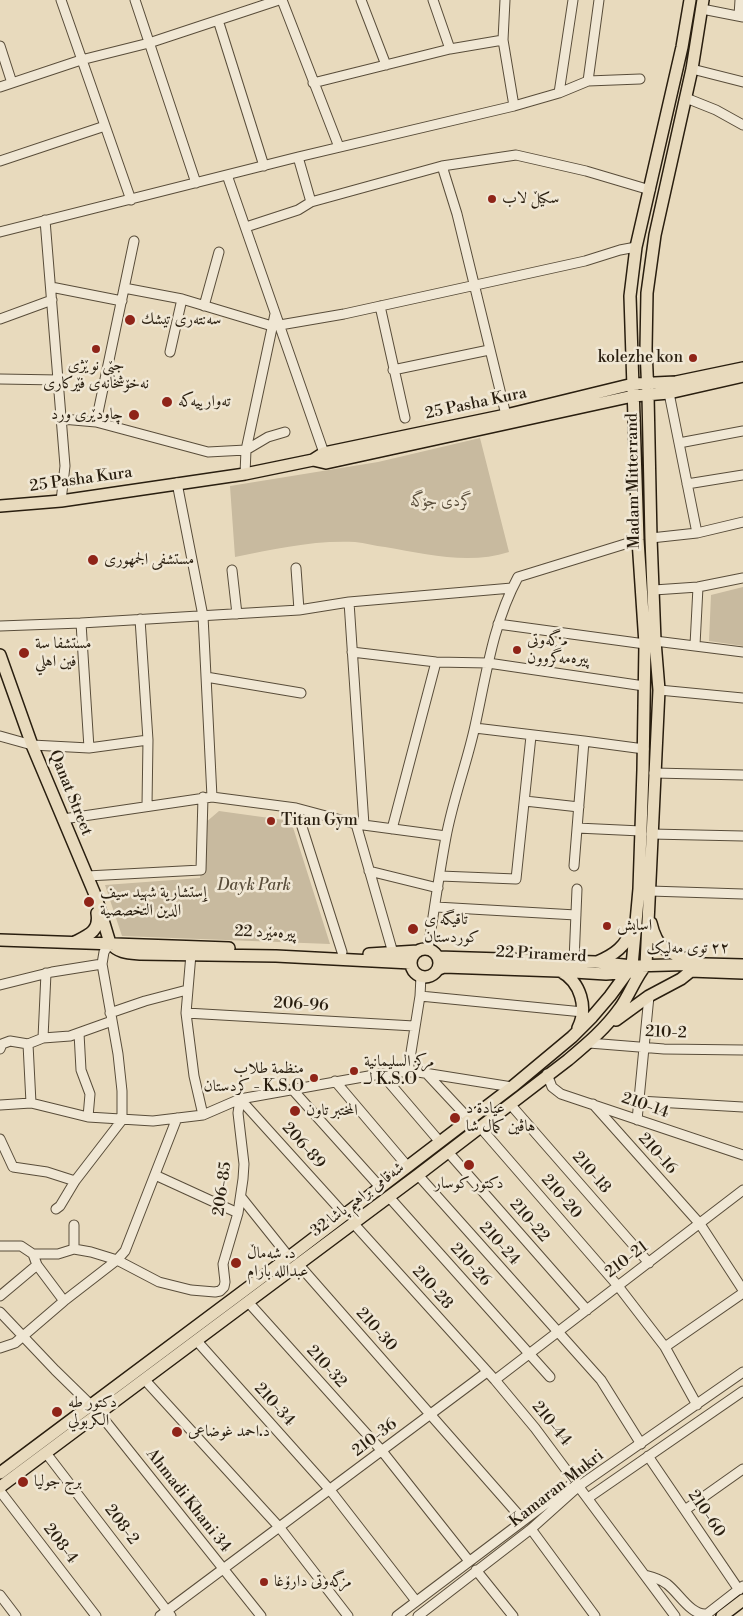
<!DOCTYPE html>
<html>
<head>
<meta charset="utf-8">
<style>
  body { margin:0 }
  canvas { display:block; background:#e8dabd }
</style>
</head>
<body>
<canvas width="743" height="1616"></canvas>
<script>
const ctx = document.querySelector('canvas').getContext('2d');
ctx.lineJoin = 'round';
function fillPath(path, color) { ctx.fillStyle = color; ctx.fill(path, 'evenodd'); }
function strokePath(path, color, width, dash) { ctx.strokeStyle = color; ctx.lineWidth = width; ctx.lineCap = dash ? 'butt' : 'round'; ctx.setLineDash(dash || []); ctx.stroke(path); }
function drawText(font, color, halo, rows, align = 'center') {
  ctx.font = font + ' "Libre Bodoni",Amiri,serif'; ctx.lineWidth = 5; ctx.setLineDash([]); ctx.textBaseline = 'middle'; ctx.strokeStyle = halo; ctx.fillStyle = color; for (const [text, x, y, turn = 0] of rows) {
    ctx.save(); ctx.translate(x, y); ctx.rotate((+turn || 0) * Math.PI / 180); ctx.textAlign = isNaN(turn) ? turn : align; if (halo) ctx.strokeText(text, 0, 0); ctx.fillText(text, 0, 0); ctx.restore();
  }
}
fillPath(new Path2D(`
  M480,438L509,552C469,565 426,554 385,547C375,546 365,543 355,542C314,540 275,549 235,557L230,486L378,462Z
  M743,587V646L709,641L711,595Z
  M219,811L291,821L330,944L122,936L105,885L200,878L205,823Z`), '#c8ba9f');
const minor = new Path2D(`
  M61,0L131,200
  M135,0L196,183
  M282,0L339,147
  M361,0L386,65
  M433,0L450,49
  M505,0L503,40L514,106
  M702,9L743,17
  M739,16L740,0
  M218,20L264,166
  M0,46L12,83
  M692,69L743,82
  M588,81L599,0
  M313,83L450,49L503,40
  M0,87L81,60L149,43L279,0
  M559,93L573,0
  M686,98L716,110L743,125
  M298,157L311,202
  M0,161L105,126
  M442,166L457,214L506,415
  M227,175L324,453
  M45,220L65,466L61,501
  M246,227L298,210L311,202L442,166L516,155L586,171L650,190
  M0,232L298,157L514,106L559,93L588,81L640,79
  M51,287L122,301
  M124,288L182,299L272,326
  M204,306L219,252
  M380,306L405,418
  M0,319L52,300
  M280,325L344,314L585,261L620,250L636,247
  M170,352L182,299
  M393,370L489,350
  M0,379L59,380
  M669,393L697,533
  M62,419L96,422L208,452L246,450L268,437L285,432
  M96,422L134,241
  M679,443L743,431
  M245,474L246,450L275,314
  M177,483L203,616L212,797
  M687,484L743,475
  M651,538L697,533L743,522
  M296,568L299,610
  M232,570L237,614
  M654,590L698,587L743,578
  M349,602L364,825
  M140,619L148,740L147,805
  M81,623L89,748
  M498,624L645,644
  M0,626L81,623L299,610L349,602L512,588
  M655,641L743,652
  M695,645L698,587
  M352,652L436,662L488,663L644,686
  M206,677L301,693
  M659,690L743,698
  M475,728L584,741L574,866
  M0,736L32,745L89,748L148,740
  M584,741L644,749
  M654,773L743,775
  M525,801L579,807
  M296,808L342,952
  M63,819L212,797L296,808L356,824L446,836
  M356,824L393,953
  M577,828L641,831
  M392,829L436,662
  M651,834L743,836
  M369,871L438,888
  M87,876L201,870L203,797
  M440,876L516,879L531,736
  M650,891L743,894
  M436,907L576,915
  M428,949C434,912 439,874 446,837C453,799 467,763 475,726C486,676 493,623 518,577L638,540
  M191,954L186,1013L194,1076L203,1115
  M574,961L577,889
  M0,985L52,972L102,964
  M420,996L583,1012
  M110,1013L145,1001L187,990
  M186,1013L414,1026
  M79,1033L81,1070L90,1094L88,1117
  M43,1038L46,973
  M589,1043L664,1049L743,1050
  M28,1044L31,1103
  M0,1049L2,1044L10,1041L28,1044L43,1038L70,1036L112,1021
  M408,1071L420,996L421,976
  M381,1073L440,1142
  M427,1074L469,1119
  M547,1074L552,1087L561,1094L743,1155
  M335,1081L408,1167
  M292,1089L380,1187
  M240,1099L344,1214
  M639,1101L743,1107
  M510,1104L649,1263
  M593,1104L700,1224L743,1290
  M0,1105L31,1103L88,1117L153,1121L203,1115L240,1099L391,1072H418L512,1087
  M637,1120L649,996
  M480,1127L618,1286L665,1347L697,1405
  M0,1139L13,1167L47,1172L75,1181
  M448,1152L587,1310
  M155,1175L238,1213
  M418,1175L601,1380L641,1444
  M241,1197L289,1257
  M389,1197L550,1377
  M56,1209L60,1206L75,1181L122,1120V1091L118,1054L102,964L104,952L110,943
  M354,1224L495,1380L535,1428L675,1616
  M74,1225V1249
  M0,1246H21L33,1254L37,1265L64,1301
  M33,1254H58L74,1249L91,1252L117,1260L159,1282L191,1290L215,1292L220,1291L224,1287L225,1282L223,1264L238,1213L243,1179L244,1164L238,1113L240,1099
  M299,1265L523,1520
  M0,1296L37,1265
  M249,1303L382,1451L469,1561
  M0,1312L55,1370L99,1413L261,1616
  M196,1340L330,1490L416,1601
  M665,1347L743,1293
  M0,1348L15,1343L64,1301L117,1260L125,1251L177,1118
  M144,1379L280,1528L348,1616
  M495,1380L743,1190
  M46,1453L171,1616
  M648,1456L739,1590
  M0,1491L96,1616
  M588,1498L743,1391
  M685,1510L743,1469
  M531,1529L595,1616
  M476,1570L513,1616
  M645,1575C653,1577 660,1579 667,1584C679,1593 691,1616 707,1614L743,1586
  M0,1595L16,1616
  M160,1616L487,1372
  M397,1616L576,1481
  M418,1616L531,1529L579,1486L743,1372`);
const major = new Path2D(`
  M313,460L326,463L633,396L669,393L743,376
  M0,506L61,501L245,474L313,460L324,453L506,415L633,384L676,382L743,368
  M0,655L32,745L96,897L110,943C118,953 128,953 140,954L276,956L411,963
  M651,923C657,950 669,954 694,961
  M0,940L229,948
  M75,942C89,935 100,931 97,913
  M411 963a14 14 0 1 1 28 0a14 14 0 1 1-28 0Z
  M369,954L418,951
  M438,957L596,962L632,966L705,964L743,965
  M597,962C614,955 627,946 632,927
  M439,969L444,967L558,971L606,974L632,972
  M560,971C581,982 588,1008 578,1028
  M690,971L743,973
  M616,1020L649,996L681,979L691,971
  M0,1473L289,1257L512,1087L572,1037L592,1017L610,996L632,966L639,889L643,770L645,644L638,540L630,296L636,247L682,47L690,0
  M0,1487L418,1175L568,1060C587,1044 606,1028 620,1008C629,996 636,976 646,965L659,690L655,641L651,538L648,395L646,349L647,293L655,235L692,69L703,0
  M722,1616L743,1600`);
strokePath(minor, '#594d3a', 11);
strokePath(major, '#291e0f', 14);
strokePath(minor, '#f0e7d4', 9);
strokePath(major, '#e8dabd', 11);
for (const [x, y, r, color] of [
  [492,199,5,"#8f2418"],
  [130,320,6,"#8f2418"],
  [96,349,5,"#8f2418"],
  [693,358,5,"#8f2418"],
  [167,402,6,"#8f2418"],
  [134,415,6,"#8f2418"],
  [93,560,6,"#8f2418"],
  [517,650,5,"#8f2418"],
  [24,653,6,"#8f2418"],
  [271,821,5,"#8f2418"],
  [89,902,6,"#8f2418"],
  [607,926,5,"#8f2418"],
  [413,929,6,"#8f2418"],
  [354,1071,5,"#8f2418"],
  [314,1078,5,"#8f2418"],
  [295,1111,6,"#8f2418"],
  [455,1118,6,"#8f2418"],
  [469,1165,6,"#8f2418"],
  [236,1263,6,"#8f2418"],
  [57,1412,6,"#8f2418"],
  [177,1432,6,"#8f2418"],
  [23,1482,6,"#8f2418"],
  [264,1582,5,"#8f2418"]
]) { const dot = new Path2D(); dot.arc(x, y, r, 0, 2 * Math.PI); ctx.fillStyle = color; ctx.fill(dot); strokePath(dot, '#f0e7d4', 2); }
drawText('16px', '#291e0f', '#f0e7d4', [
  ["سكیڵ لاب",502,199],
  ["سە‌نتە‌ری تیشك",141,320],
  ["kolezhe kon",683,358,"right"],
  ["جێی نوێژی",96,366,"center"],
  ["نە‌خۆشخانە‌ی فێركاری",96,384,"center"],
  ["تەوارییەکە",178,402],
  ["چاودێری ورد",123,415,"right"],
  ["مستشفى الجمهورى",104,560],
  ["مزگەوتی",527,641],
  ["پیرەمەگروون",527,659],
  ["مستشفا سة",35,644],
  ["فين اهلي",35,662],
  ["Titan Gym",281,821],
  ["ٳستشارية شهيد سیف",100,893],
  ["الدين التخصصية",100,911],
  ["تاقيگه ى",424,920],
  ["كوردستان",424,938],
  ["اسايش",617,926],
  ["مرکز السلیمانیة",364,1062],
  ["لــ K.S.O",364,1080],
  ["منظمة طلاب",304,1069,"right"],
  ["كردستان - K.S.O",304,1087,"right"],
  ["عيادة د",466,1109],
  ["هاڤین کمال شا",466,1127],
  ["المختبر تاون",306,1111],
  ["دكتور كوسار",469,1184,"center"],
  ["د. شەماڵ",247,1254],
  ["عبداللە بارام",247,1272],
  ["دكتور طه",68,1403],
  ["الكربولي",68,1421],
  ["د.احمد غوضاعی",188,1432],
  ["برج جوليا",34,1482],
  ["مزگەوتی دارۆغا",274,1582]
], 'left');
drawText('16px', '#291e0f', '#f0e7d4', [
  ["25 Pasha Kura",476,404,-12],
  ["25 Pasha Kura",81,480,-8],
  ["Madam Mitterrand",634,481,-91],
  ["Qanat Street",70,793,68],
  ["22 پیرەمێرد",265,933,2],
  ["٢٢ توی مەلیک",688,949,-1],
  ["22 Piramerd",541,955,3],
  ["206-96",301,1005,3],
  ["210-2",666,1033,2],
  ["210-14",645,1106,19],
  ["206-89",303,1146,48],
  ["210-16",657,1154,48],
  ["210-18",591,1173,49],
  ["206-85",223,1189,-82],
  ["210-20",561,1197,49],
  ["شەقامی براهیم پاشا 32",358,1200,-37],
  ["210-22",529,1221,49],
  ["210-24",499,1244,48],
  ["210-21",627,1260,-37],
  ["210-26",470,1265,48],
  ["210-28",432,1288,48],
  ["210-30",376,1330,48],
  ["210-32",326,1367,48],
  ["210-34",274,1405,48],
  ["210-44",551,1424,51],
  ["210-36",375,1438,-37],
  ["Kamaran Mukri",557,1489,-38],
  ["Ahmadi Khani 34",188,1501,52],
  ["210-60",706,1514,56],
  ["208-2",121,1525,53],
  ["208-4",60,1544,53]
]);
drawText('italic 16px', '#594d3a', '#f0e7d4', [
  ["گردی جۆگە",442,502],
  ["Dayk Park",254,886]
]);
</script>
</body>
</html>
